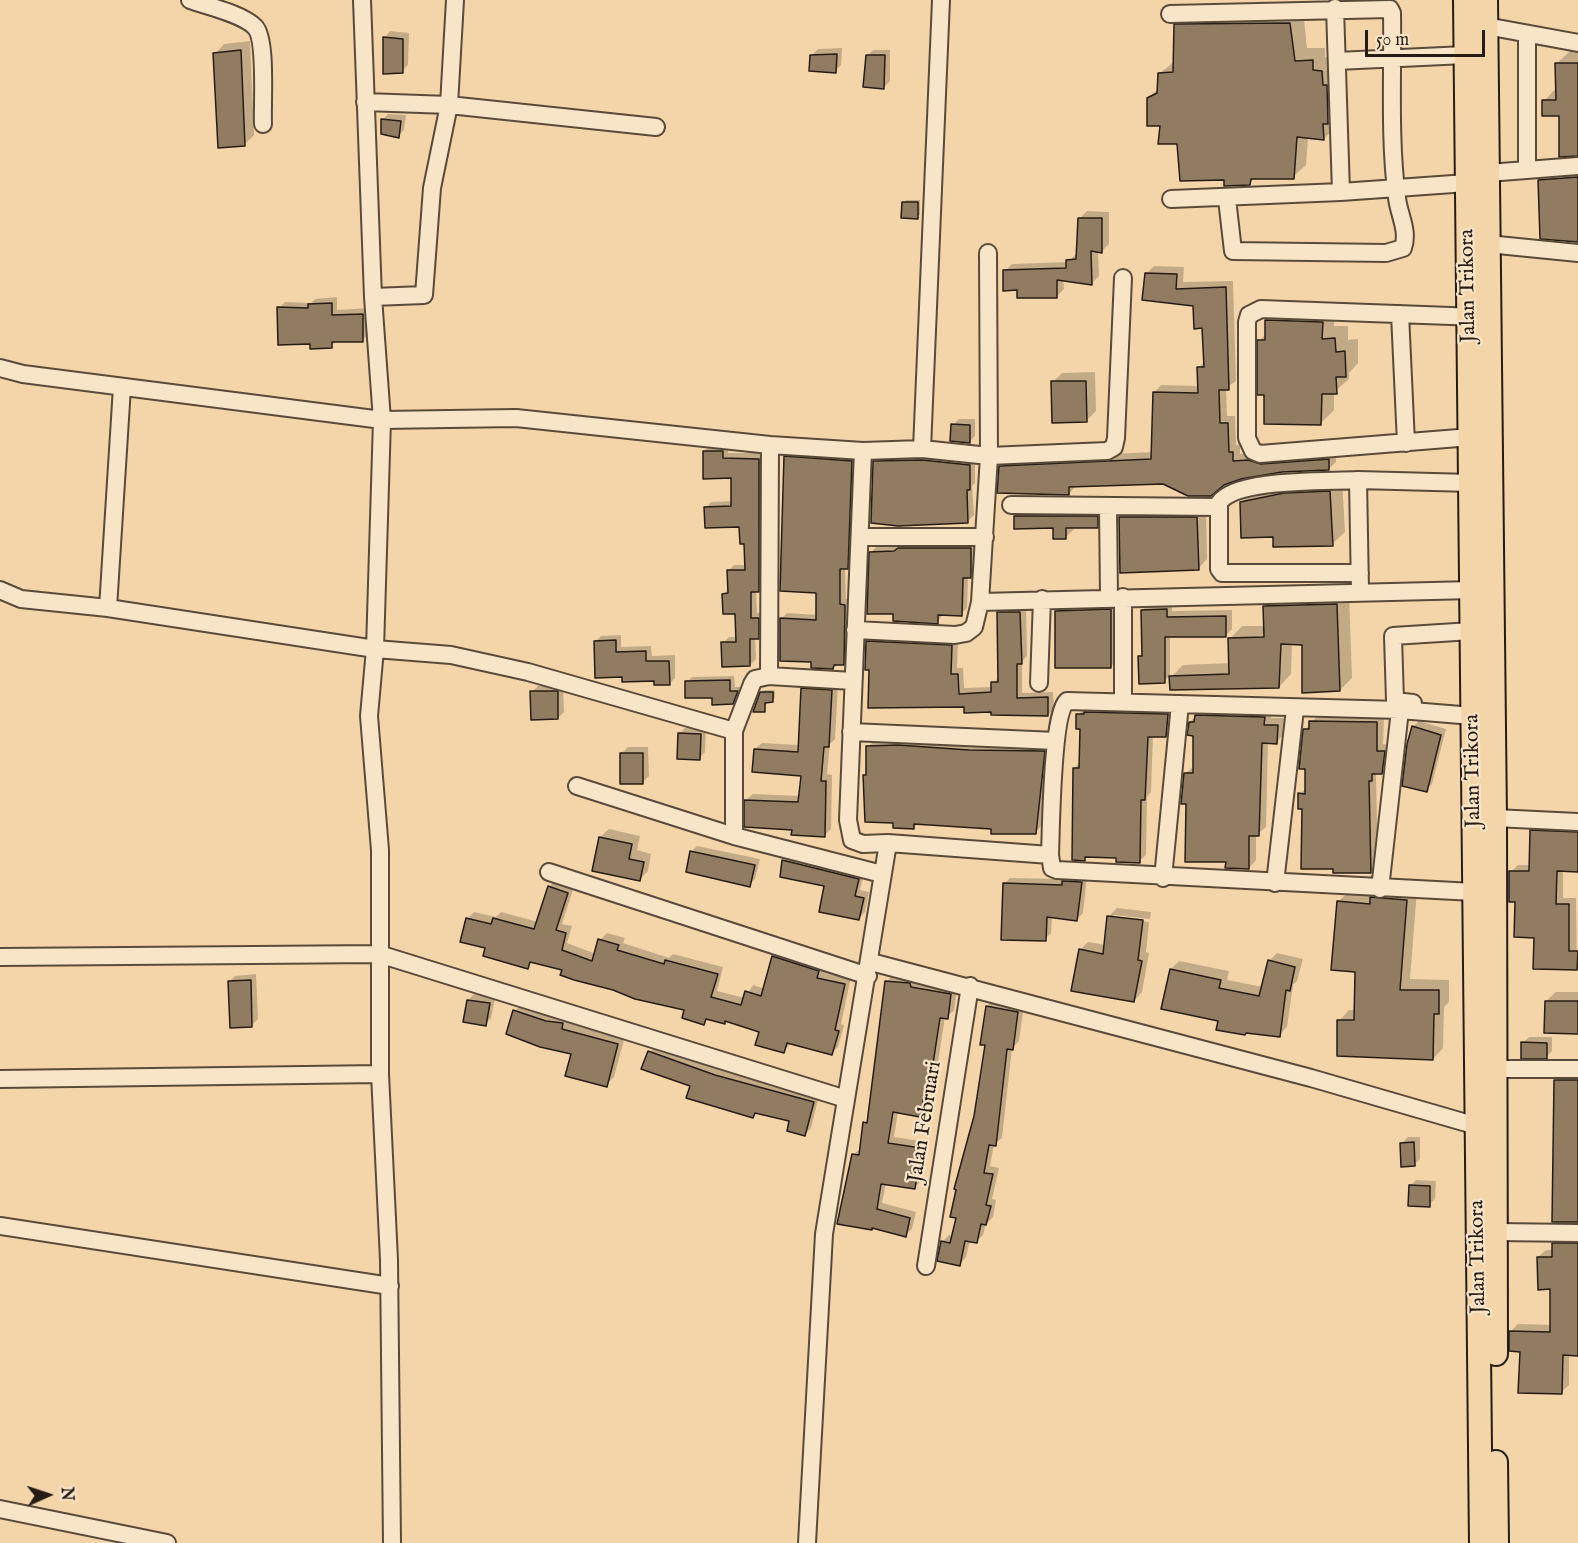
<!DOCTYPE html>
<html>
<head>
<meta charset="utf-8">
<style>
  body { margin:0 }
  #map { position:relative; width:1578px; height:1543px; overflow:hidden; background:#f4d5a9; font-family:"IM FELL English",serif }
  canvas { display:block }
  .north { position:absolute; left:18px; top:1465px; width:60px; height:60px; -webkit-text-stroke:4px #f8e4c7; paint-order:stroke; rotate:87deg; font-size:16px; font-weight:700; line-height:24px; text-align:center; color:#261c15 }
  .north::after { content:''; display:block; margin:auto; width:21px; height:27px; background:#261c15; clip-path:polygon(50% 0,100% 100%,50% 72%,0 100%) }
  .scale { position:absolute; left:1365px; top:30px; width:120px; height:27px; box-sizing:border-box; border:3px solid #261c15; border-top:0; padding-left:8px; font-size:18px; line-height:21px; white-space:nowrap; color:#261c15; -webkit-text-stroke:4px #f8e4c7; paint-order:stroke }
</style>
</head>
<body>
<div id="map">
<canvas width="1578" height="1543"></canvas>
<div class="north">N</div>
<div class="scale">50 m</div>
</div>
<script>
const ctx = document.querySelector('canvas').getContext('2d');
ctx.lineJoin = 'round';
function fillPath(path, color) { ctx.fillStyle = color; ctx.fill(path, 'evenodd'); }
function strokePath(path, color, width, dash) { ctx.strokeStyle = color; ctx.lineWidth = width; ctx.lineCap = dash ? 'butt' : 'round'; ctx.setLineDash(dash || []); ctx.stroke(path); }
function drawText(font, color, halo, rows, align = 'center') {
  ctx.font = font + ' "IM FELL English",serif'; ctx.lineWidth = 4.5; ctx.setLineDash([]); ctx.textBaseline = 'middle'; ctx.strokeStyle = halo; ctx.fillStyle = color; for (const [text, x, y, turn = 0] of rows) {
    ctx.save(); ctx.translate(x, y); ctx.rotate((+turn || 0) * Math.PI / 180); ctx.textAlign = isNaN(turn) ? turn : align; if (halo) ctx.strokeText(text, 0, 0); ctx.fillText(text, 0, 0); ctx.restore();
  }
}
fillPath(new Path2D(`
  M1303,10L1307,48H1325V57L1334,58L1336,126L1324,139L1308,137L1306,165L1293,177H1256L1249,184L1225,178L1178,143L1161,124L1148,98L1159,88V74L1175,61L1176,25L1189,12Z
  M390,31L409,33L408,65L402,71L385,37Z
  M250,41L254,135L244,145L215,54L224,44Z
  M842,48L841,65L835,71L812,55L818,49Z
  M873,50H890V81L884,87L867,56Z
  M1570,51H1578V155L1560,115L1544,101L1557,87V63Z
  M388,114L406,115L404,130L398,136L382,120Z
  M1578,165V241L1539,180L1552,167Z
  M906,200H920V215L917,217L904,203Z
  M1087,211L1109,212V244L1102,251H1098L1099,276L1092,283L1063,279L1064,289L1057,296L1018,289L1005,271L1012,264L1068,262L1077,253L1080,218Z
  M1154,266L1184,267L1183,282L1233,281L1236,381L1226,388L1227,416H1235L1236,445H1240V454L1336,452V462L1329,469L1163,482L1076,486L1069,494L1000,467L1008,459L1153,452L1154,393L1161,385L1199,386L1198,368L1205,361L1203,327L1194,304L1146,274Z
  M337,297V310L368,308L369,334L362,340H338L331,346L279,308L285,302L311,303L315,299Z
  M1280,308L1335,310L1334,326H1348V340L1358,339V363L1349,373V379L1334,392V410L1321,423L1266,394L1259,341L1267,333V320Z
  M1095,372L1096,411L1086,421L1053,382L1062,373Z
  M959,419H975V436L969,442L953,425Z
  M728,445V453H765L764,584L756,590L757,613L764,612V632L755,637L756,659L750,665L723,643L729,637H737V612L724,594L729,589L728,571L734,565H746V543L741,526L706,508L711,502L733,501V476L704,451L710,446Z
  M791,451L857,455L853,562L845,568L846,599H850L849,658L833,668L812,661L781,619L787,613L817,615L818,591L785,457Z
  M929,454L975,459V483L972,486L974,515L968,521L875,462L880,456Z
  M1342,479L1345,532L1332,544L1274,536L1242,502L1255,489Z
  M1025,507H1106L1107,517L1097,526L1075,528L1066,537L1054,527L1015,516Z
  M1130,508H1206L1207,559L1198,569L1120,517Z
  M905,542H977L976,571L968,577L967,608L961,614H943L937,622L895,613L871,552L877,546H902Z
  M1349,592L1352,678L1340,690L1303,643H1292L1291,674L1279,687L1171,677L1183,665L1230,663V639L1242,626H1265L1264,607L1276,595Z
  M1172,603V611L1232,610V629L1226,635L1170,636V675L1164,681L1140,656L1144,653L1142,610L1148,604Z
  M1116,604V661L1110,667L1057,611L1063,605Z
  M1026,606L1027,656L1022,661V693L1053,692L1054,709L1048,715L965,705L870,668L867,642L873,636L958,640L957,668H963L964,688L992,687L998,677L999,613L1005,607Z
  M621,635V647L651,646L652,656L675,655V678L669,684L655,680L595,642L601,636Z
  M734,676L735,687H742L733,702L713,697L687,682L692,677Z
  M809,682L838,684L835,739L830,744L827,774L832,775L831,829L824,836L793,828L746,800L753,794L800,796L802,774L755,749L762,743L799,745L802,689Z
  M538,686H563L564,712L558,718L532,692Z
  M764,690H775V698L767,701L764,710L762,692Z
  M1174,708L1172,729L1166,736L1153,735L1151,792L1147,797L1146,855L1139,861L1118,856H1088L1084,859L1074,769L1080,762L1081,727L1078,715L1084,709Z
  M1204,708L1272,710L1271,718H1284L1283,735L1276,742H1268L1266,827L1256,835V860L1249,868L1227,861L1188,803L1185,774L1194,766L1195,734L1190,722Z
  M1318,715H1384L1383,744L1391,745L1389,765L1376,775L1378,864L1370,872L1303,807L1300,794L1306,788L1305,730Z
  M1419,721L1446,729L1432,784L1426,790L1413,727Z
  M685,728H706L705,752L699,758L679,734Z
  M874,741L1050,745L1041,826L1035,833L918,823L913,828L895,821L865,776L868,773V747Z
  M628,747H648L649,776L643,782L622,753Z
  M1538,824L1578,825V870H1563V898H1576L1577,969L1535,936L1516,901L1511,872L1518,865H1530L1531,831Z
  M609,829L640,836L637,850L651,854L648,871L639,880L600,837Z
  M697,846L760,859L755,879L749,885L691,852Z
  M790,854L864,873L860,890L869,892L865,912L859,918L826,884L784,860Z
  M1070,875L1087,876L1083,913L1077,919L1052,916L1051,933L1045,939L1004,884L1010,878L1066,879Z
  M556,880L574,886L562,924L572,926L567,943L596,954L600,940L607,933L625,938L623,943L669,958L673,954L723,967L717,991L745,998L753,985L765,989L773,957L780,950L825,964L823,971L851,977L841,1024L844,1025L838,1047L831,1054L791,1043L783,1052L761,1031L726,1020L724,1022L708,1018L704,1023L686,1009L564,969L533,961L527,967L487,947L467,919L474,912L496,917L501,912L538,922L549,887Z
  M1417,890L1410,979L1449,980V1002L1444,1007L1443,1048L1433,1059L1339,1021L1349,1010H1356V971L1338,902L1349,891Z
  M1117,908L1151,912L1150,919L1114,915V918L1149,922L1146,952L1149,953L1142,992L1134,1001L1080,950L1088,942L1106,945L1109,916Z
  M1277,953L1303,959L1297,981L1293,985L1287,1027L1279,1035L1219,1020L1171,969L1179,961L1229,971L1227,980L1263,987L1269,961Z
  M256,974L258,1019L252,1025L229,982L235,976Z
  M893,975L957,988L954,1011L945,1017L935,1082L930,1087L926,1109L920,1115L898,1111L894,1137L927,1142L921,1181L915,1187L886,1183L882,1203L916,1212L912,1229L905,1235L873,1227L853,1155L861,1148L865,1123L869,1119L886,982Z
  M1556,992H1578V1032L1546,1001Z
  M474,994L495,998L491,1018L485,1024L468,1000Z
  M994,1000L1024,1005L1019,1041L1012,1048L1002,1138L994,1144L990,1166L999,1168L992,1199L996,1200L993,1217L986,1224L983,1235L976,1242L970,1240L966,1257L960,1264L942,1242L949,1235L953,1236L976,1116L986,1044L987,1006Z
  M523,1003L625,1036L614,1077L606,1085L572,1053L515,1011Z
  M1529,1037H1552V1051L1546,1057L1523,1043Z
  M656,1046L721,1070L819,1096L811,1128L805,1134L791,1120L758,1112L753,1116L691,1085L650,1052Z
  M1563,1073H1578V1222L1553,1221L1556,1080Z
  M1408,1137H1420V1159L1414,1165L1402,1143Z
  M1416,1180L1436,1181L1435,1199L1429,1205L1410,1186Z
  M1578,1236V1354H1569V1385L1561,1392L1511,1331L1518,1324L1552,1325L1551,1288L1538,1257L1546,1250H1553V1244L1560,1237Z`), '#0003');
const building = new Path2D(`
  M1290,23L1295,61L1313,60V70L1322,71L1323,85H1327L1328,124H1323L1324,140L1297,137L1294,179H1251L1250,185L1224,186V180L1180,181L1177,144H1158L1160,126H1147V98L1157,93L1158,73L1173,72L1174,24Z
  M383,37L403,39V73L383,74Z
  M241,50L245,146L218,148L213,53Z
  M837,54L836,73L809,71L810,55Z
  M866,55H885L884,89L863,87Z
  M1555,63H1578V156L1559,157V116H1542V100H1556Z
  M381,119L401,121L399,138L381,134Z
  M1578,177V242L1540,239L1538,180Z
  M902,202H918V219L901,218Z
  M1078,218H1102V253L1091,251L1092,285L1057,280V298H1017V290L1003,291V270L1066,268V260L1076,259Z
  M1145,273L1177,274L1176,289L1226,287L1229,390H1219L1220,423H1228L1229,452H1233V461L1248,460L1261,464L1329,459V470L1282,472L1241,479L1224,485L1211,496H1188L1163,484L1069,487V495L997,493L999,466L1151,459L1153,392L1198,393L1197,367H1204L1202,328L1194,329L1193,306L1142,300Z
  M332,303V315L363,314V342H332V348L310,349V344L278,345L277,307L308,308V304Z
  M1265,320L1323,322L1322,339L1335,338L1336,352L1345,351L1346,377H1336L1337,394H1322L1321,425L1264,424V395H1257V340H1265Z
  M1051,381H1086L1087,422L1052,423Z
  M951,424L970,425V443L950,441Z
  M703,451H723V458L759,459V592H751V618H759V639H750V666L722,667L721,642H736L735,614H723L722,594L728,593L727,570H745L744,544H740L739,527L705,528L704,507L731,506V478L703,479Z
  M784,456L852,461L848,569H840V604L845,605L844,665H834L833,669L811,668V662L780,661V618L816,620V593L780,591Z
  M922,460L970,465V490H967L968,523L898,526L871,523L873,461Z
  M1330,491L1333,546L1273,547V537L1241,538L1240,502L1284,493Z
  M1014,516H1098V528H1066V539H1053V528L1014,529Z
  M1119,517H1197L1199,570L1120,573Z
  M898,548H971V578H963L962,616L938,615V624L893,621V614H867L869,552L894,551Z
  M1337,604L1340,691L1302,693V645L1281,644L1279,688L1170,690L1169,676L1229,674L1228,638L1264,637L1263,606Z
  M1111,609V668H1055V611Z
  M1167,609V617L1226,616V637H1165V683L1139,684L1138,656H1142L1141,610Z
  M997,612H1020L1022,664H1017V698L1048,697V716L991,715V712L964,713V707L868,708L869,670H865L866,641L952,645L951,674H958L959,694L991,692V682H998Z
  M616,640V652L646,651V661H669L670,685H654V681L622,682V677L595,678L594,641Z
  M730,680V691H738L733,704L712,705V698H685V681Z
  M801,688L832,690L829,747H824L821,781H826L825,837L791,835L792,830L744,827V800L798,802L801,776L752,772L754,749L798,752Z
  M530,691H558V719L531,720Z
  M760,692H773V702L765,703V712H753Z
  M1084,712L1168,714L1166,737H1148L1145,800H1141L1140,863L1116,862V858L1085,857V861L1072,860L1073,768H1079L1080,729H1076V714H1084Z
  M1195,715L1265,717L1264,725H1278L1277,744L1262,743L1259,836H1249V869L1225,868L1226,862H1185L1186,804H1181L1184,773H1193V736L1187,735L1189,722H1194Z
  M1309,721L1377,722V751H1385L1382,774H1372V781H1369L1371,873H1333V869H1301L1302,809H1298V793L1305,794V769H1299L1303,729H1309Z
  M1412,726L1441,735L1427,792L1402,786L1407,744Z
  M678,733L701,734L700,760L677,759Z
  M898,745L969,750L1045,751L1036,834H991V829L914,824V829L893,828V823L865,822L863,775H866V746Z
  M620,753H643V784H620Z
  M1530,830L1578,832V872L1557,871L1556,904H1569V951H1578L1577,970L1533,969L1534,938L1514,937L1515,902H1509V871H1529Z
  M599,837L632,844L629,859L644,862L640,881L592,871Z
  M690,851L755,865L750,887L686,872Z
  M782,860L859,879L855,896L864,898L859,920L819,912L824,886L780,877Z
  M1062,881L1082,882L1077,921L1047,917L1046,941L1001,940L1003,883L1062,885Z
  M548,886L568,893L556,930L566,933L562,950L592,961L598,939L619,945L617,950L664,964L665,960L718,974L711,997L741,1005L745,991L761,996L772,956L819,971L817,978L845,984L835,1030L839,1031L832,1055L787,1043L784,1053L755,1045L759,1032L725,1021V1024L706,1019L704,1025L682,1018L684,1010L635,999L613,990L574,980L560,975L562,970L530,962L528,969L483,956L485,948L460,942L466,918L491,924L493,918L534,929Z
  M1370,897L1407,900L1400,990H1439V1014H1434L1433,1060L1337,1056V1020H1354L1355,972L1331,970L1337,901L1370,904Z
  M1107,916L1143,920L1138,960L1142,961L1134,1002L1071,991L1079,949L1103,954Z
  M1268,960L1295,967L1290,991L1286,990L1280,1037L1246,1033L1245,1035L1216,1030L1218,1021L1161,1009L1170,969L1221,980L1219,988L1259,996Z
  M251,980L252,1027L230,1028L228,981Z
  M885,981L910,983L911,987L951,994L948,1019L940,1018L929,1090H925L920,1117L893,1112L888,1143L921,1148L915,1189L881,1184L877,1209L910,1218L906,1237L872,1228V1230L837,1224L852,1154L859,1155L863,1122L867,1123Z
  M467,1000L490,1003L486,1026L463,1022Z
  M1545,1001H1578V1034L1544,1033Z
  M986,1006L1018,1012L1013,1050L1007,1049L996,1146L989,1145L984,1173L993,1174L986,1205L991,1206L986,1225L981,1224L977,1243L965,1241L960,1266L937,1261L941,1241L950,1243L956,1218L950,1217L956,1190L954,1189L974,1116L985,1045H980Z
  M513,1010L546,1021L563,1023L562,1029L618,1044L607,1087L565,1076L571,1054L540,1047L506,1034Z
  M1521,1042L1547,1043V1059H1521Z
  M648,1051L715,1075L814,1102L805,1136L787,1131L789,1121L755,1113L753,1118L686,1098L690,1086L641,1069Z
  M1554,1080H1578V1222H1552Z
  M1414,1142L1415,1166L1401,1167L1400,1143Z
  M1409,1185L1430,1186V1207L1408,1206Z
  M1552,1243H1578V1356L1563,1355L1562,1394L1518,1393L1520,1352L1509,1351V1331L1550,1332V1289L1538,1290L1537,1257H1552Z`);
fillPath(building, '#917c62');
strokePath(building, '#261c15', 1.5);
const minor = new Path2D(`
  M190,0C207,6 243,14 255,27C267,39 262,105 263,124
  M362,0L373,297
  M1335,8L1341,192
  M1170,14L1390,9L1392,13C1393,72 1389,140 1397,198C1399,215 1409,231 1403,248L1386,253L1233,251L1227,199
  M1486,26L1578,43
  M1527,34V170
  M1337,61L1465,55
  M365,102L449,105L656,127
  M1488,173L1578,166
  M1171,199L1341,192L1467,183
  M1488,244L1578,253
  M1400,314L1406,443
  M0,368L23,374L382,420L516,418L770,445L863,451L922,449L989,456L1107,451L1114,447L1116,438L1123,278
  M1471,437L1260,454L1253,451L1247,438V322L1249,315L1261,309L1478,317
  M770,445L769,676L755,679L752,684L734,731V836L882,874
  M922,449L941,0
  M863,451L848,820L852,840L863,844L888,843L1050,855
  M1358,480L1471,483
  M1011,505L1218,507
  M1108,506L1109,597
  M861,537H985
  M1360,573H1222L1219,569V503C1235,478 1327,482 1358,480L1360,591
  M0,590L21,599L108,608L375,649L451,655L528,672L734,731
  M980,602L1473,590
  M108,608L122,387
  M855,630L955,635L966,633L974,627L980,602L989,456L988,253
  M769,676L853,681
  M1039,683L1042,599
  M1123,695V597
  M1413,703L1395,701L1393,636L1472,631
  M1473,716L1400,710L1067,701C1052,714 1051,829 1050,855L1052,868L1057,870L1474,892
  M851,732L1056,741
  M577,786L734,836
  M1495,818L1578,822
  M549,872L868,976
  M1163,878L1180,704
  M1275,883L1295,709
  M1380,889L1400,710
  M0,957L379,954L846,1099
  M871,962L1311,1078L1477,1126
  M1494,1069H1578
  M0,1079L380,1074
  M0,1226L390,1286
  M1495,1232L1578,1233
  M926,1266L970,986
  M0,1509L167,1543
  M392,1543L389,1260L380,1074V850L369,716L375,649L382,420L373,297L424,295L432,188L449,105L455,0
  M807,1543L824,1234L888,843`);
const major = new Path2D(`
  M1465,0L1481,1543
  M1486,0L1495,818L1496,1354
  M1496,1462L1497,1543`);
strokePath(minor, '#5a4a3a', 20);
strokePath(major, '#261c15', 26);
strokePath(minor, '#f8e4c7', 16);
strokePath(major, '#f4d5a9', 22);
drawText('21px', '#261c15', '#f8e4c7', [
  ["Jalan Trikora",1469,286,-91],
  ["Jalan Trikora",1474,771,-91],
  ["Jalan Februari",926,1122,-81],
  ["Jalan Trikora",1479,1257,-91]
]);
</script>
</body>
</html>
